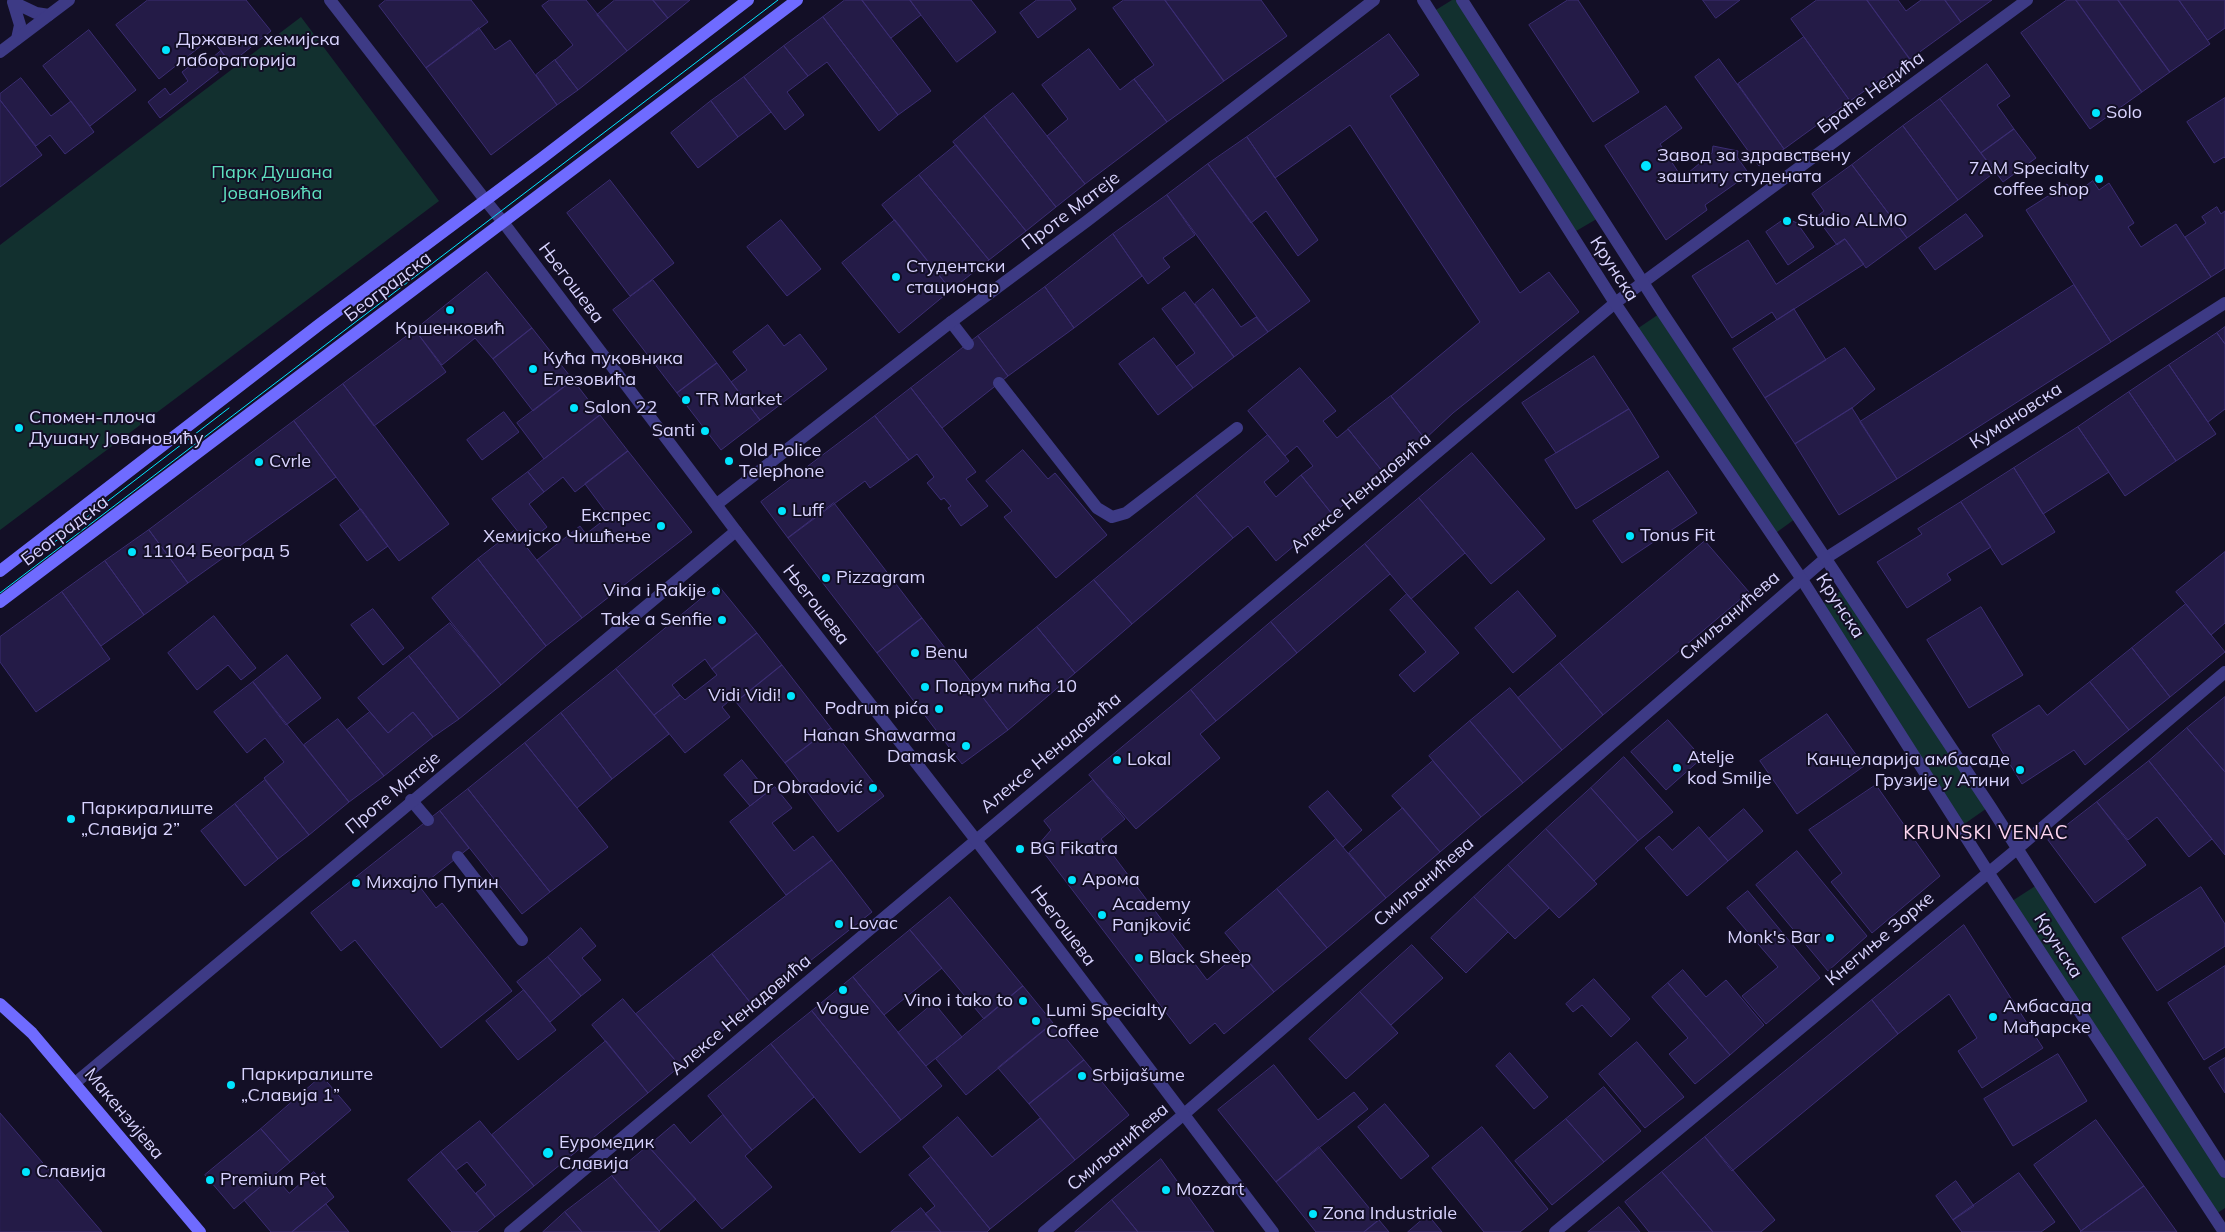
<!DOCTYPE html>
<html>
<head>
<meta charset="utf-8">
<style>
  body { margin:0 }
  canvas { display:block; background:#130f26 }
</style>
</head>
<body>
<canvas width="2225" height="1232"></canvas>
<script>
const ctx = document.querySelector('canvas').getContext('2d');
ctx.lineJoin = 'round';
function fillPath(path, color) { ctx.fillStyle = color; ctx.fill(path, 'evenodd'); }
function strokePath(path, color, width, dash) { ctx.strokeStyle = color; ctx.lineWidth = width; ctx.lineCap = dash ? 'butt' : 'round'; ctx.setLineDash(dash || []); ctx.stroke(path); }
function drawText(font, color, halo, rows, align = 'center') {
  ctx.font = font + ' Mulish,sans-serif'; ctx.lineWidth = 4; ctx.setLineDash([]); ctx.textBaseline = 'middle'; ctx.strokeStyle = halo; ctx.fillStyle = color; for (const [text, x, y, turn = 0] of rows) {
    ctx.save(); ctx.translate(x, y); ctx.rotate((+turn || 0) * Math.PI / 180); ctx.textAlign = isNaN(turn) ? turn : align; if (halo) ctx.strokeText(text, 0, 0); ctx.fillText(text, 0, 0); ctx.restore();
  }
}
fillPath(new Path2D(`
  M1452,0H1462L1600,217L1571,234L1431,13Z
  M301,17L439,201L0,530V245Z
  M1662,312L1799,516L1773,535L1634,331Z
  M1846,587L1990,806L1960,827L1819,606Z
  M2040,883L2225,1172V1208L2213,1216L2009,903Z`), '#12302f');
const building = new Path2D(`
  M148,0H246L271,31L231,63L211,38L159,79L116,25Z
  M386,0H471L488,22L426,68L379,6Z
  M550,0H586L627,51L578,90L555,60L573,45L542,6Z
  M615,0H653L668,18L627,51L597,15Z
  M653,0H690L668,18Z
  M845,0H862L931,91L898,115L823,17Z
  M862,0H910L921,15L891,38Z
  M910,0H971L996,32L957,62Z
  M1037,0H1070L1076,9L1038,38L1020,13Z
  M1124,0H1165L1224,81L1167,122L1134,79L1154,65L1113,8Z
  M1165,0H1261L1287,36L1224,81Z
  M1568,0H1578L1639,92L1593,122L1529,25Z
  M1703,0H1740L1716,18Z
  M1817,0H1867L1910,59L1850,101L1791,19Z
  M1867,0H1898L1906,11L1921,0H1945L1961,22L1910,59Z
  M1945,0H1992L1961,22Z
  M2067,0H2076L2142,92L2090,129L2021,33Z
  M2076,0H2118L2170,72L2142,92Z
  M2118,0H2179L2210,44L2170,72Z
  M2179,0H2225V28L2208,40Z
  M823,17L898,115L879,131L827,62L808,76L784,46Z
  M479,28L495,50L510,40L557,105L491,155L426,68Z
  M89,30L136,90L90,126L43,66Z
  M1389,34L1419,75L1390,96L1520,293L1549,272L1579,312L1453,413L1425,439L1391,396L1480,322L1350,125L1275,178L1247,137Z
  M1804,37L1850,101L1784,149L1738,84Z
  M784,46L808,76L787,92L804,115L785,130L744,77Z
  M1089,49L1120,90L1134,79L1167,122L1085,184L1047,136L1068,119L1042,85Z
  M221,51L230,63L160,118L148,102L165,88L170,95L188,81L182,72L199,59L204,64Z
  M1719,59L1784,149L1759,166L1695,77Z
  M555,60L578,90L557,105L536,75Z
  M1987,64L2010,96L1997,105L2014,129L1981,153L1940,99Z
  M744,77L771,112L738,137L711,101Z
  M21,78L51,116L71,101L94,132L65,154L50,135L36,146L0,100V94Z
  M1013,93L1085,184L1056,207L984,116Z
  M2225,98V158L2224,157L2214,163L2187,122Z
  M1940,99L1995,172L1958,200L1903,126Z
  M0,100L42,155L0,187Z
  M711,101L738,137L698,168L671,133Z
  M1666,106L1682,128L1660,144L1682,178L1712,153L1713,146L1738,151L1737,157L1749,174L1705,205L1707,210L1666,240L1605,146Z
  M984,116L1056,207L1026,231L953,142Z
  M1903,126L1958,200L1907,238L1852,165Z
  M2014,129L2036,158L2003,182L1981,153Z
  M1247,137L1318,240L1298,256L1266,211L1251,223L1208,164Z
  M956,145L1026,231L989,260L919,175Z
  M1208,164L1310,301L1268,332L1167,195Z
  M1852,165L1907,238L1866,268L1845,239L1837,245L1816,217L1824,211L1812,194Z
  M919,175L989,260L951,290L882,205Z
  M610,180L674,263L630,296L567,213Z
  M2093,181L2099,190L2109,183L2134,223L2128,227L2141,247L2176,224L2211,277L2111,342L2026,210L2067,184L2074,194Z
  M1167,195L1195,235L1163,258L1170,267L1148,284L1113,234Z
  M2217,207L2221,214L2225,211V268L2211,277L2185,237L2206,223L2202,217Z
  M1966,214L1983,236L1935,270L1919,248Z
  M1786,218L1797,223L1814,247L1788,265L1766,232Z
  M781,220L821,269L787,296L747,247Z
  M895,220L951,290L899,333L842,263Z
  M1113,234L1142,276L1074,328L1045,287Z
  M1845,239L1864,264L1777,320L1772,312L1732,338L1692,276L1748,240L1776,284Z
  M487,272L532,328L493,359L475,338L442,365L415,330Z
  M653,280L717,363L677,393L613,310Z
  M2074,285L2111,342L1897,479L1860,422Z
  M1045,287L1074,328L1008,376L978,336Z
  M1213,289L1241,327L1256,317L1268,332L1234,357L1195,304Z
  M1185,292L1234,357L1193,388L1176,367L1195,353L1162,309Z
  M1794,309L1826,360L1765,398L1733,349Z
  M768,325L784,346L800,334L827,369L760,420L731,382L747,370L733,352Z
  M2225,327V344L2217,333Z
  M532,328L573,380L533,411L493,359Z
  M415,330L446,372L374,426L343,384Z
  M2217,333L2225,344V409L2208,422L2169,365Z
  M978,336L1008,376L942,428L911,388Z
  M1154,338L1193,388L1158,415L1119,364Z
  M1845,348L1875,389L1852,408L1795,444L1765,398Z
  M1594,356L1629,409L1556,453L1522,403Z
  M717,363L760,420L721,450L677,393Z
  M2169,365L2216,434L2176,461L2129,392Z
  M1300,368L1336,411L1323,421L1337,438L1348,429L1383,472L1332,514L1301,475L1313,466L1297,446L1285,456L1248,411Z
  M573,380L600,415L544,459L517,423Z
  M343,384L449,524L399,561L294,421Z
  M911,388L976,472L966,479L988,506L961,526L948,508L951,506L944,498L941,500L927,483L934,477L917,454L909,460L875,416Z
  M2129,392L2176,461L2125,496L2078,427Z
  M1391,396L1425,439L1383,472L1348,429Z
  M1852,408L1897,479L1839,515L1795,444Z
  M1629,409L1659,457L1576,509L1545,460Z
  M504,412L519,432L482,460L467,440Z
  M600,415L628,451L575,492L563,477L544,492L528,472Z
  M875,416L909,460L870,488L865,481L788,538L761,502Z
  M294,421L336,477L188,583L149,530Z
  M2078,427L2109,472L2043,514L2014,468Z
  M1268,435L1289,461L1264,482L1276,497L1301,475L1332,514L1276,561L1248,526L1233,538L1196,495Z
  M1023,450L1048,479L1055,473L1107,535L1056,578L1004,517L1012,511L986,481Z
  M628,451L692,532L582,618L537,560L580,526L586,534L609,516L585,484Z
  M1472,453L1545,539L1491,584L1419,498Z
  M2014,468L2055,532L2002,565L1961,502Z
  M1668,471L1697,513L1622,563L1593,521Z
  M528,472L544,492L529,504L547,527L527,543L492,499Z
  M1196,495L1233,538L1132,624L1094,580Z
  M1419,498L1465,553L1411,599L1365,544Z
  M1961,502L1991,547L1947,574L1951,580L1907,608L1877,562L1922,534L1918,529Z
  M834,503L922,618L877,653L788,538Z
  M361,509L388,546L367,561L340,525Z
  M149,530L188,583L144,615L105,561Z
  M514,531L582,618L546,646L478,559Z
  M1705,541L1749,592L1603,715L1560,663Z
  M1365,544L1390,574L1297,653L1271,622Z
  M2225,552V623L2211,635L2176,592Z
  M478,559L546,646L501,685L432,598Z
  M105,561L144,615L101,646L62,592Z
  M1094,580L1132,624L1075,673L1037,627Z
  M718,585L757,633L712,669L705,659L672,685L680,695L654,715L616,669Z
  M1518,591L1556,636L1513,673L1475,628Z
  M62,592L110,659L36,712L0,662V637Z
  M1407,594L1459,653L1414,692L1399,675L1426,652L1390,610Z
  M2186,604L2225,652L2170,697L2132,648Z
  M1981,607L2023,675L1969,708L1927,640Z
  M373,609L404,648L383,665L351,625Z
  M214,616L256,668L241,680L228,665L197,690L168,653Z
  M922,618L1008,730L962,764L877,653Z
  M1271,622L1297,653L1216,721L1191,690Z
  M450,623L501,685L459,719L409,656Z
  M1037,627L1075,673L1008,730L971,682Z
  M757,633L782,665L736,702L734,697L722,707L730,717L685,753L654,715L680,695L685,700L717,675L712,669Z
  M2132,648L2170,697L2129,730L2090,682Z
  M287,655L321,698L286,725L253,682Z
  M409,656L459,719L433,737L413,712L388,733L358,698Z
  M1560,663L1603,715L1562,750L1518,698Z
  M782,665L831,728L785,763L736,702Z
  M616,669L669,734L612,779L561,713Z
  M253,682L349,802L309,835L264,778L284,762L265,738L247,753L214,712Z
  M2090,682L2129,730L2085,765L2074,750L2022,784L1992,735L2039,705L2047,715Z
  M1510,688L1562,750L1523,783L1470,721Z
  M1191,690L1216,721L1200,734L1220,758L1136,829L1089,775Z
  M2225,697V772L2187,728Z
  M370,712L388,733L413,712L433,737L384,776L347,730Z
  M561,713L612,779L577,808L525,743Z
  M1827,714L1864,766L1797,814L1760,761Z
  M338,719L384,776L349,802L304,745Z
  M1668,720L1702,758L1666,790L1631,752Z
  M1470,721L1523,783L1481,817L1429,756Z
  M831,728L884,796L838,832L785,763Z
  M2187,728L2225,772V855L2149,761Z
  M525,743L608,847L550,892L468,789Z
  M1624,757L1673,812L1638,841L1591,788Z
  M742,760L768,792L750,806L724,775Z
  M1433,761L1481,817L1440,852L1392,796Z
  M2149,761L2212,839L2189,857L2157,817L2128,840L2097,802Z
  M265,780L309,835L278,859L235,804Z
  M1093,780L1125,819L1101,839L1207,980L1240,952L1274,992L1224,1034L1215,1023L1190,1044L1038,845L1051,830L1044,821Z
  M1876,785L1940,876L1872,933L1831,882L1842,873L1809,830Z
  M775,787L792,808L772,823L794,851L813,836L832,860L786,895L730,822Z
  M1591,788L1638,841L1594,881L1546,829Z
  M468,789L550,892L522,914L440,811Z
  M1328,791L1362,830L1343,847L1309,807Z
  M2097,802L2146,865L2095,903L2048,840Z
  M235,804L278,859L245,886L201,831Z
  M1403,808L1440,852L1386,898L1349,853Z
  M1744,809L1763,831L1728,861L1709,839Z
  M440,811L469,848L420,887L436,908L442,903L512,991L441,1048L355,940L341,951L311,913Z
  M1699,827L1728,861L1687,896L1645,848L1659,836L1672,850Z
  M1546,829L1597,884L1559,918L1508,865Z
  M1336,839L1386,898L1327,948L1277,889Z
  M1797,851L1867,936L1828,971L1756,885Z
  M832,860L872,912L753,1006L712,954Z
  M1508,865L1549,908L1515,939L1474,897Z
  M2201,887L2225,924V946L2157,991L2122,938Z
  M1277,889L1327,948L1274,992L1225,933Z
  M1748,891L1820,978L1766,1024L1742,996L1778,967L1727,908Z
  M950,897L1023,986L984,1019L910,930Z
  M1474,897L1508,932L1466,973L1431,938Z
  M1964,925L2043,1048L1982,1088L1958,1051L1977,1038L1949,994L1898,1034L1872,1000Z
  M581,928L596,946L582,958L601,980L581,996L548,957Z
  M910,930L942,968L884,1015L853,977Z
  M1412,945L1443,978L1391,1025L1360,992Z
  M712,954L753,1006L680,1066L636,1014Z
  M548,957L581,996L550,1022L517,982Z
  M2225,966V1047L2204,1060L2168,1003Z
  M1683,970L1706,997L1726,980L1764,1025L1730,1055L1668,983Z
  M853,977L942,1086L901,1120L812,1011Z
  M1594,979L1630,1019L1611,1037L1582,1005L1573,1012L1566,1004Z
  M1668,983L1730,1055L1695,1084L1669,1054L1688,1038L1652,997Z
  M1023,986L1053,1023L966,1095L936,1059Z
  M524,990L556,1030L518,1060L486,1021Z
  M1360,992L1398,1033L1346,1079L1309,1039Z
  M623,999L680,1066L648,1093L592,1025Z
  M1872,1000L1898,1034L1732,1171L1705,1137Z
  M934,1003L962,1037L926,1066L898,1033Z
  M812,1011L901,1120L860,1153L771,1044Z
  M1053,1023L1084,1060L1029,1104L998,1068Z
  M606,1041L648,1093L534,1186L492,1135Z
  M1637,1042L1684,1097L1645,1128L1599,1074Z
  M771,1044L814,1097L752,1150L708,1096Z
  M1510,1053L1548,1097L1534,1109L1496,1066Z
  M2058,1054L2087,1101L2013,1146L1984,1099Z
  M2225,1058V1093L2209,1068Z
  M1084,1060L1129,1115L1075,1160L1029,1104Z
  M1274,1065L1318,1120L1354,1092L1368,1109L1276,1182L1218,1110Z
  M322,1076L351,1110L290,1162L261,1129Z
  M1604,1087L1641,1131L1604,1162L1566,1119Z
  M1385,1104L1429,1156L1401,1179L1358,1127Z
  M0,1113L102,1232H0Z
  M723,1115L752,1150L745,1156L772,1187L722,1229L648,1146L674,1124L690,1143Z
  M958,1117L992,1157L1040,1118L1075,1160L990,1229L923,1147Z
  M1566,1119L1604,1162L1552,1205L1515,1161Z
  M2096,1120L2144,1186L2081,1231L2034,1165Z
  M480,1121L534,1186L495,1217L476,1193L486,1185L467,1162L456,1170L441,1152Z
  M1482,1127L1548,1209L1520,1232H1484L1432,1168Z
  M261,1129L290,1162L234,1209L205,1175Z
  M1705,1137L1775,1220L1761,1232H1713L1662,1172Z
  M648,1146L696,1199L659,1231L612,1176Z
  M1319,1147L1379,1220L1364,1232H1316L1276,1182Z
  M441,1152L495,1217L477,1232H452L408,1180Z
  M931,1157L990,1229L987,1232H941L925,1214L935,1206L909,1175Z
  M1161,1159L1214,1232H1138L1112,1200Z
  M314,1172L334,1197L292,1232H271L244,1200L274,1176L289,1193Z
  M1662,1172L1713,1232H1649L1625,1202Z
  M2019,1173L2055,1222L2041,1232H1962L1953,1220Z
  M612,1176L659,1231L660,1232H582L565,1212Z
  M1956,1181L1974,1206L1953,1220L1936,1196Z
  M2144,1186L2177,1232H2080L2081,1231Z
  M1112,1200L1138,1232H1075Z
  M326,1204L349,1232H292Z
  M1619,1207L1640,1232H1588Z
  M921,1208L941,1232H891Z
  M565,1212L582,1232H543Z
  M1428,1215L1442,1232H1408Z
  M1379,1220L1389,1232H1364Z`);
fillPath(building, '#241b47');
strokePath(building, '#3b2d73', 1);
strokePath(new Path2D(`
  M17,39L20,25L13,2L36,13L49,15
  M951,322L968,344
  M999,383L1097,508L1112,517L1126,513L1237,428
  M411,800L428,820
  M458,857L522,940`), '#3d3a85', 12);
strokePath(new Path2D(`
  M0,52L69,0
  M486,201L503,222
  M717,504L951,322L1087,221L1374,0
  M75,1083L736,531
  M510,1232L1615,303L2027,0
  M1044,1232L1183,1115L1826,558L2225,303`), '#3d3a85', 12);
strokePath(new Path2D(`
  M330,0L486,201
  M1423,0L1615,303L1801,578L1988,872L2224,1232
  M1462,0L1662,312L1990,806L2225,1172
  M503,222L736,531L976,840L1273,1232
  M1555,1232L2017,849L2225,672`), '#3d3a85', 12);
strokePath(new Path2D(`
  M0,571L320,324L542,158L748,0
  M0,602L797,0
  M0,1004L32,1033L200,1232`), '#6f6bff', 12);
strokePath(new Path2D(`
  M48,547L229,408
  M0,593L778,0`), '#00e5ff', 1);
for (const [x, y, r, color] of [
  [166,50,5,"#00e5ff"],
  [2096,113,5,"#00e5ff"],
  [1646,166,6,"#00e5ff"],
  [2099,179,5,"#00e5ff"],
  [1787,221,5,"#00e5ff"],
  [896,277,5,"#00e5ff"],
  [450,310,5,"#00e5ff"],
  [533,369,5,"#00e5ff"],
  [686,400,5,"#00e5ff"],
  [574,408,5,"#00e5ff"],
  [19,428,5,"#00e5ff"],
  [705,431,5,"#00e5ff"],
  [729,461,5,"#00e5ff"],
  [259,462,5,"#00e5ff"],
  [782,511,5,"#00e5ff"],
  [661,526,5,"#00e5ff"],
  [1630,536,5,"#00e5ff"],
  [132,552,5,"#00e5ff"],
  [826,578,5,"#00e5ff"],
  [716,591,5,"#00e5ff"],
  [722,620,5,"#00e5ff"],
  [915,653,5,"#00e5ff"],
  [925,687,5,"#00e5ff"],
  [791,696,5,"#00e5ff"],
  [939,709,5,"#00e5ff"],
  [966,746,5,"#00e5ff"],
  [1117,760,5,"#00e5ff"],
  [1677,768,5,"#00e5ff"],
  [2020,770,5,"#00e5ff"],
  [873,788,5,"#00e5ff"],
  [71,819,5,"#00e5ff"],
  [1020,849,5,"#00e5ff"],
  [1072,880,5,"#00e5ff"],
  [356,883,5,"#00e5ff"],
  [1102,915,5,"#00e5ff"],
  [839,924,5,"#00e5ff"],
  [1830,938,5,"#00e5ff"],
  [1139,958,5,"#00e5ff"],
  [843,990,5,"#00e5ff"],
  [1023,1001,5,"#00e5ff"],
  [1993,1017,5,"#00e5ff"],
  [1036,1021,5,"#00e5ff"],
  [1082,1076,5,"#00e5ff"],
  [231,1085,5,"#00e5ff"],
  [548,1153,6,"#00e5ff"],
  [26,1172,5,"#00e5ff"],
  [210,1180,5,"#00e5ff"],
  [1166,1190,5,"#00e5ff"],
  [1313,1214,5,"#00e5ff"]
]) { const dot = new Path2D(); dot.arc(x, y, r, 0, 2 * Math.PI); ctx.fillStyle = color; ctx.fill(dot); strokePath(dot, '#130f26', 2); }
drawText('18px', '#d9d4ff', '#130f26', [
  ["Државна хемијска",176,40],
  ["лабораторија",176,61],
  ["Solo",2106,113],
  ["Завод за здравствену",1657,156],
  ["заштиту студената",1657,177],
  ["7AM Specialty",2089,169,"right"],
  ["coffee shop",2089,190,"right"],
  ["Studio ALMO",1797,221],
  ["Студентски",906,267],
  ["стационар",906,288],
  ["Кршенковић",450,329,"center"],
  ["Кућа пуковника",543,359],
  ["Елезовића",543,380],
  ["TR Market",696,400],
  ["Salon 22",584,408],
  ["Спомен-плоча",29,418],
  ["Душану Јовановићу",29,439],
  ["Santi",695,431,"right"],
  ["Old Police",739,451],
  ["Telephone",739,472],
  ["Cvrle",269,462],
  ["Luff",792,511],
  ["Експрес",651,516,"right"],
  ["Хемијско Чишћење",651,537,"right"],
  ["Tonus Fit",1640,536],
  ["11104 Београд 5",142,552],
  ["Pizzagram",836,578],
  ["Vina i Rakije",706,591,"right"],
  ["Take a Senfie",712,620,"right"],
  ["Benu",925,653],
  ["Подрум пића 10",935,687],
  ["Vidi Vidi!",781,696,"right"],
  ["Podrum pića",929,709,"right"],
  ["Hanan Shawarma",956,736,"right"],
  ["Damask",956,757,"right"],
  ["Atelje",1687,758],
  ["kod Smilje",1687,779],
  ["Lokal",1127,760],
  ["Канцеларија амбасаде",2010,760,"right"],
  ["Грузије у Атини",2010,781,"right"],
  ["Dr Obradović",863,788,"right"],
  ["Паркиралиште",81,809],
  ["„Славија 2”",81,830],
  ["BG Fikatra",1030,849],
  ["Арома",1082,880],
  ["Михајло Пупин",366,883],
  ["Academy",1112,905],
  ["Panjković",1112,926],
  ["Lovac",849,924],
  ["Monk's Bar",1820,938,"right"],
  ["Black Sheep",1149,958],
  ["Vino i tako to",1013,1001,"right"],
  ["Амбасада",2003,1007],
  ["Мађарске",2003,1028],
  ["Vogue",843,1009,"center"],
  ["Lumi Specialty",1046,1011],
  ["Coffee",1046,1032],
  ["Паркиралиште",241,1075],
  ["„Славија 1”",241,1096],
  ["Srbijašume",1092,1076],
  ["Еуромедик",559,1143],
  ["Славија",559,1164],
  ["Славија",36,1172],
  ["Premium Pet",220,1180],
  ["Mozzart",1176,1190],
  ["Zona Industriale",1323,1214]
], 'left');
drawText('18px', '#d9d4ff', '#130f26', [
  ["Браће Недића",1871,93,-36],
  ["Проте Матеје",1071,211,-37],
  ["Крунска",1614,269,57],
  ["Његошева",571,283,53],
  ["Београдска",388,287,-37],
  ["Кумановска",2016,416,-33],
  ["Алексе Ненадовића",1361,493,-40],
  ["Београдска",65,531,-37],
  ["Његошева",816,605,52],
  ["Крунска",1840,606,57],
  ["Смиљанићева",1730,616,-41],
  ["Алексе Ненадовића",1051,753,-40],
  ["Проте Матеје",393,793,-40],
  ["Смиљанићева",1424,882,-41],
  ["Његошева",1063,926,53],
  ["Кнегиње Зорке",1880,939,-40],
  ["Крунска",2058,946,57],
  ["Алексе Ненадовића",741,1015,-40],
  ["Макензијева",124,1114,50],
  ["Смиљанићева",1118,1147,-40]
]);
drawText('18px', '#5fe0c0', '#130f26', [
  ["Парк Душана",272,173],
  ["Јовановића",272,194]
]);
ctx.letterSpacing = '1px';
drawText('19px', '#ffd6f0', '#130f26', [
  ["KRUNSKI VENAC",1986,833]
]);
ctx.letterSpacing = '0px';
</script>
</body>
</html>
